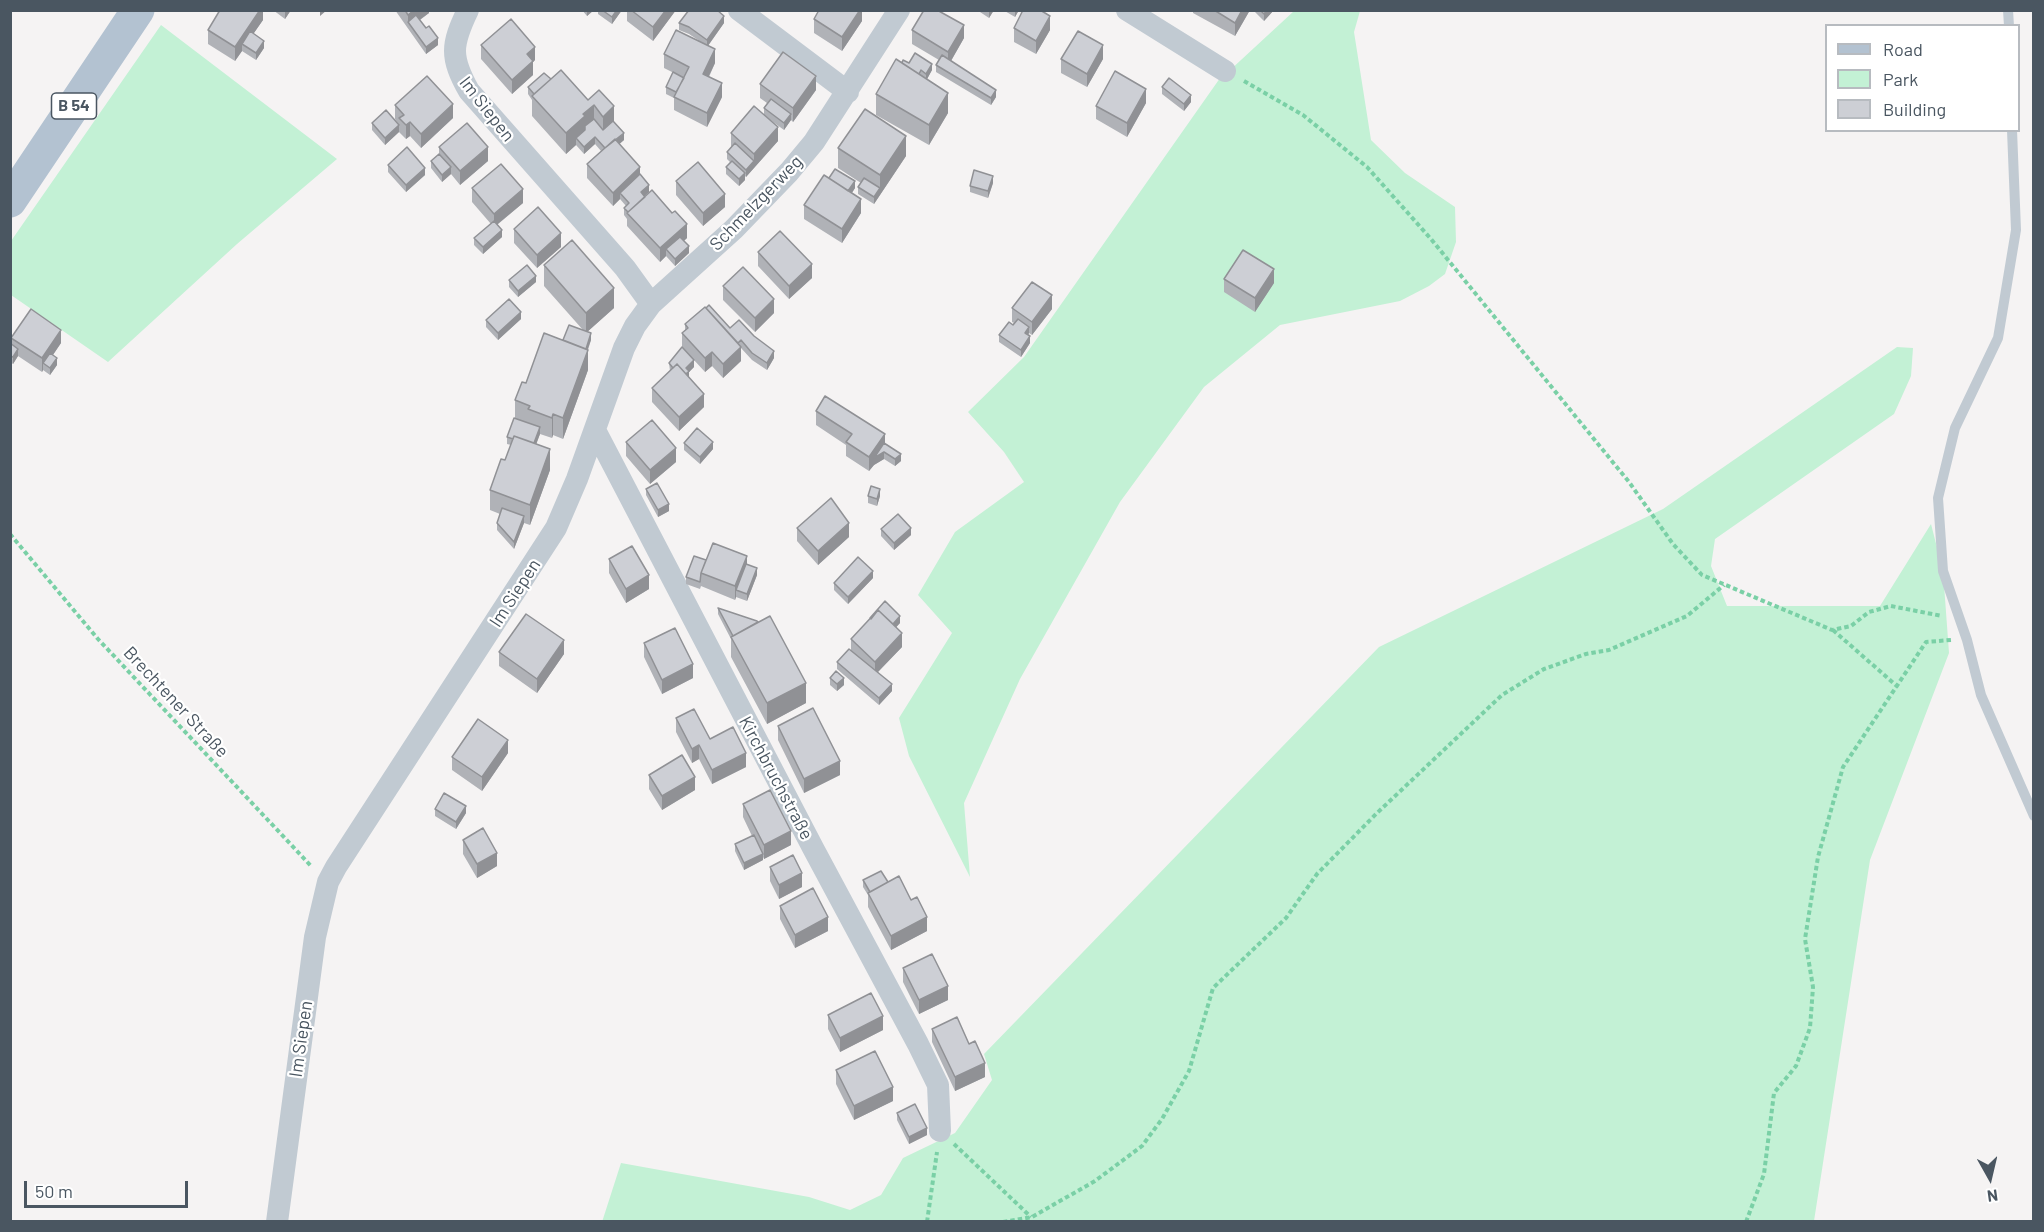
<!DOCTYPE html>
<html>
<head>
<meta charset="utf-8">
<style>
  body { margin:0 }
  #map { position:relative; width:2044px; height:1232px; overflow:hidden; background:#f5f3f3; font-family:Barlow,sans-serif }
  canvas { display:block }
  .frame { position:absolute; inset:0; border:12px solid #4a5661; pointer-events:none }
  .legend { position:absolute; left:1825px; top:24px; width:195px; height:108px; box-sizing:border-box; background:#fff; border:2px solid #b7bbc0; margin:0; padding:8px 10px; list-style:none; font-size:18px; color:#4a5661 }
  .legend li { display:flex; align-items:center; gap:12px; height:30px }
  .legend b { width:30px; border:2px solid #b7bbc0 }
  .north { position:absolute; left:1960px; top:1148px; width:60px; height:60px; -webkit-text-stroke:4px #fff; paint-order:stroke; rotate:172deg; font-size:16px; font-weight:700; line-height:24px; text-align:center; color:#4a5661 }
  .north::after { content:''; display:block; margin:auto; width:21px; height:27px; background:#4a5661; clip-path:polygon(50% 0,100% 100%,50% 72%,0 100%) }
  .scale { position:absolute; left:24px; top:1181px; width:164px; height:27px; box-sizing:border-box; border:3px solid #4a5661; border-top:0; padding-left:8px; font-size:18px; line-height:21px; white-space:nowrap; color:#4a5661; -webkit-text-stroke:4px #fff; paint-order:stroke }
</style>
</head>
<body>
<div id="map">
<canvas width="2044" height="1232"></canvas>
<div class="frame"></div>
<ul class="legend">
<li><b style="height:8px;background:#b3c2d1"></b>Road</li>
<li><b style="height:16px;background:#c3f1d5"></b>Park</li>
<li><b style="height:16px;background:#cdcfd5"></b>Building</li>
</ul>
<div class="north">N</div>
<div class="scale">50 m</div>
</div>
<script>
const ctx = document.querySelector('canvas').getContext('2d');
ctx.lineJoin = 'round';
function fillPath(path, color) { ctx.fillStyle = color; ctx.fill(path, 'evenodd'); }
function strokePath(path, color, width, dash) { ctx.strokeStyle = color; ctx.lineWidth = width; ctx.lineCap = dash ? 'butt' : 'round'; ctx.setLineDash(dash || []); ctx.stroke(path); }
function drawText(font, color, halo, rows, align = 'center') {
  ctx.font = font + ' Barlow,sans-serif'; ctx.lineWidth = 4.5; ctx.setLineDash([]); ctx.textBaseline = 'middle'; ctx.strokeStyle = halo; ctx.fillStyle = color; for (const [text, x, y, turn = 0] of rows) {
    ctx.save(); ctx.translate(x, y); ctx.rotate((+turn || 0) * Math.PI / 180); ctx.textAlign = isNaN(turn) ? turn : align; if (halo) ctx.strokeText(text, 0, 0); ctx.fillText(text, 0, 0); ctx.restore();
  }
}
fillPath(new Path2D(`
  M1294,11H1360L1354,32L1371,140L1405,173L1455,207L1456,242L1445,274L1429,286L1400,301L1280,325L1204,387L1120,502L1020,679L964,803L970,877L909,756L899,718L952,633L918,595L955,532L1024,482L1004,452L968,412L1024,357L1225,71L1228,72Z
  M161,25L337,159L237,244L108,362L11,295V241Z
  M1897,347L1913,348L1911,376L1894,414L1715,539L1711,566L1727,606H1880L1931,524L1943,571L1949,653L1870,860L1814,1221L602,1222L621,1163L809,1197L850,1210L881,1195L903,1158L955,1133L992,1080L984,1054L1379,647L1663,509Z`), '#c3f1d5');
strokePath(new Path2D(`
  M1244,81L1303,115L1367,167L1431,239L1629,482L1673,544L1702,575L1832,630L1851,626L1869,612L1891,606L1942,616
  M10,534L98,639L312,867
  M1833,630L1898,687
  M954,1144L1031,1217
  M927,1222L937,1152
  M1003,1222L1032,1217L1095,1181L1142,1146L1162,1119L1189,1071L1213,988L1286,918L1317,874L1376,814L1502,695L1544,669L1586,654L1609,650L1687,616L1724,585
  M1746,1222L1764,1174L1774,1093L1796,1066L1810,1028L1813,987L1805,939L1818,857L1843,767L1926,642L1951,640`), '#7ad0a6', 4, [4.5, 3]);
strokePath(new Path2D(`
  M2008,10L2009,26
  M2012,130L2016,230L1998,338L1955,428L1938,498L1943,571L1967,640L1981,695L2034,816`), '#c1cad2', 10);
strokePath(new Path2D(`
  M468,10C451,45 450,57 469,91L625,268L651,304
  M739,10L848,92
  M1127,10L1225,71
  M595,430L813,848L918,1044L938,1085L940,1131
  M277,1222L315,937L328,882L336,867L556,528L577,479L624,348L635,326L651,304L734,229L789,172L814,142L899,10`), '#c1cad2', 22);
strokePath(new Path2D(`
  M10,201L138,10`), '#b3c2d1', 33);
fillPath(new Path2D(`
  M263,10V20L253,34L264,48L256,60L242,51L235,61L208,44V30Z
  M273,10H291L285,19Z
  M395,10H429V13L420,20L438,45L426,54Z
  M582,10H594L587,16Z
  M598,10H622L612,24L598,14Z
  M627,10H676L653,41L627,21Z
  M862,10V21L842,51L814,33V19Z
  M977,10H994L989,18Z
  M1003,10H1019L1015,17Z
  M1193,10H1250L1235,36L1193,13Z
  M1255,10H1274L1264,21L1255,12Z
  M679,23H724L708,46L715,63L709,77L722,97L707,127L674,110V98L666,94V87L684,78L664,68V54L698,40L689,34L679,30Z
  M1014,28L1050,30L1036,54L1014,42Z
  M912,30L964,38L951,61L996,97L991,105L936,72V65L939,60L912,44Z
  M481,45L535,60L533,62V75L512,94L481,59Z
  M1061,59H1103L1087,87L1061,73Z
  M902,63H909L932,70L927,79L948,113L929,145L876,115V94Z
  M551,79L588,100L614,122L624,140L619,144L640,174L649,192L645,196L687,238L684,241L689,253L675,266L666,256L660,262L627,226V219L624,215V208L626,206L620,199L613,206L587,178V164L601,151L595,144L584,154L576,145L566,154L532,116V100L528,94V87Z
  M760,84L816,90L793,122L791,120L784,130L769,119L778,141L746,177L745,176V180L739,186L726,174V167L730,162L727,159V152L731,147V133L764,114V108L767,103L760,98Z
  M1162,87L1191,102L1184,111L1162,94Z
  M1146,103L1127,137L1096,119V106Z
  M395,105L453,118L421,148L410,136L406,139L399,132L385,145L372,130V123L399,125L395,119Z
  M439,147L488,161L460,185L451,174L442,182L431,168V161L439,154Z
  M838,148L906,156L874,204L858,194V187L861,183L838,168Z
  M388,165L425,175L406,192L388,172Z
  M829,178L855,188L852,193L861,213L842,243L804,219V205Z
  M676,181L725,207L703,226L676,195Z
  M993,183L988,198L970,192V186Z
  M472,188L523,203L497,225L502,237L483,254L474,245V238L491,224L472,202Z
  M514,229L561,247L537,268L514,243Z
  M758,252L812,278L789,299L758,266Z
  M544,265L614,308L587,332L591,340L588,350V370L563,439L553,435L552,438L540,434L536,444L550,470L530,525L524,523L514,549L497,530V523L500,514L490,510V490L505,460L511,445L507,444V437L515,418V400L526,383L563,340L583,330L544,286Z
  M1224,279L1274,283L1255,312L1224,292Z
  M509,280L536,282L518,297L509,287Z
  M723,286L774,313L755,332L723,300Z
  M1012,308L1052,309L1032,335L1029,333L1028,335L1030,343L1021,357L999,342V335L1014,323L1012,322Z
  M521,319L498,340L486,327V320Z
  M685,324L730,328L774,358L767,370L752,360L741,348V361L723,378L712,366L705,372L682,347V333L685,330Z
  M11,338L61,343L53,355L57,365L50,375L43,370L42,372L18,356L13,364L10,362Z
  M669,363L694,367L689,372V378L704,407L679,431L652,402V388L670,371Z
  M816,411L885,444L901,461L895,466L884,459L874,465L869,471L846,456V445L816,425Z
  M626,442L676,462L650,484L626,456Z
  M684,443L713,449L700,464L684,450Z
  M646,489L669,511L658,517L646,495Z
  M868,496H880L877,506L868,503Z
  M797,528L849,537L818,565L797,541Z
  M881,529L911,535L894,550L881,536Z
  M609,559L649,589L626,603L609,573Z
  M706,560L747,565L757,575L747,601L736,597L735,600L701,586L700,589L686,584V577Z
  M873,578L848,604L834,590V583Z
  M718,608L806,703L767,724L731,657V639L718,614Z
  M870,618L900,623L896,627L902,647L878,672L892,691L879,705L837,669V662L851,650V639L870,620Z
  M644,643L693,678L662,694L644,657Z
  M499,652L564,654L537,693L499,666Z
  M830,678L844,685L837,691L830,685Z
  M676,718L710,739L746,767L712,784L699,759L692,763L676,732Z
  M778,726L840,775L804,793L778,740Z
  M508,753L482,791L452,770V757Z
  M649,775L695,790L662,810L649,789Z
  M743,804L791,845L764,859L763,857V860L744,870L735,851V844L752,836L743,817Z
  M435,809L466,813L456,829L435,816Z
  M463,840L497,866L477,878L463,854Z
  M770,867L802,887L779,899L770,881Z
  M863,880L888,882L927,931L891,950L868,907V895L863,887Z
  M780,906L828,931L795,948L780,919Z
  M903,968L948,1000L919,1014L903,982Z
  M828,1015L883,1030L840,1052L828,1029Z
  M932,1029L985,1077L955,1091L932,1042Z
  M836,1070L893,1101L854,1120L836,1084Z
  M897,1113L927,1135L909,1144L897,1120Z`), '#b0b2b7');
fillPath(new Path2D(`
  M260,10H263V20L245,46L242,44V51L235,61V47Z
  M286,10H291L285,19V12Z
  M320,10H327L320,16Z
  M414,10H429V13L411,26L408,22V15Z
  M587,10H594L587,16Z
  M617,10H622L612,24V17Z
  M666,10H676L653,41V27Z
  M860,10H862V21L842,51V37Z
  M989,10H994L989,18Z
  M1015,10H1019L1015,17Z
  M1242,10H1250L1235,36V23Z
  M1267,10H1274L1264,21V14Z
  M724,16V23L707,47V40Z
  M1050,16V30L1036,54V41Z
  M964,25V38L948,66V52Z
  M438,38V45L426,54V47Z
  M264,41V48L256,60V53Z
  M1103,45V59L1087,87V74Z
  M535,47V60L533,62V75L512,94V80L527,54Z
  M715,49V63L703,88V74Z
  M932,64V70L926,81V74Z
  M816,76V90L793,122V108Z
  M722,83V97L707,127V113Z
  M1146,89V103L1127,137V123Z
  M996,90V97L991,105V98Z
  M948,93V113L929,145V125Z
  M1191,95V102L1184,111V104Z
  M453,104V118L421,148V134Z
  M594,105V126L576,138V145L566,154V133L583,114Z
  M614,106V127L603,137V117Z
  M791,114V120L784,130V123Z
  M410,122V136L406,139V125Z
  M399,125V132L385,145V138Z
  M778,127V141L746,177V170L754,161V154Z
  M624,133V140L606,156V149Z
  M906,136V156L874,204V197L880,188V175Z
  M595,137V144L584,154V147Z
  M488,147V161L460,185V171Z
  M451,167V174L442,182V175Z
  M640,167V181L620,193V199L613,206V193Z
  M425,168V175L406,192V185Z
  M745,173V180L739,186V179Z
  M993,176V183L988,198V191Z
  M855,181V188L845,203V196Z
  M649,185V192L641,199V192Z
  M523,189V203L494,227V214Z
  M725,194V207L703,226V213Z
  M861,199V213L842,243V229Z
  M687,224V238L670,253L666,249V256L660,262V248Z
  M502,230V237L483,254V247Z
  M561,233V247L537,268V255Z
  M689,246V253L675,266V259Z
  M812,264V278L789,299V286Z
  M1274,269V283L1255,312V298Z
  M536,276V282L518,297V291Z
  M614,288V308L586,333V313Z
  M1052,295V309L1032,335V322Z
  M774,299V313L755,332V318Z
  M521,312V319L498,340V333Z
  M1029,327V333L1025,340V333Z
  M61,330V343L46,365L43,363V370L42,372V358Z
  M591,333V340L584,359V352Z
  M1030,336V343L1021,357V350Z
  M741,347V361L723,378V364Z
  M18,349V356L13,364V357Z
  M588,350V370L563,439V418Z
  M774,351V358L767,370V363Z
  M712,352V366L705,372V358Z
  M57,358V365L50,375V368Z
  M694,360V367L689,372V378L682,384L686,368Z
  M704,394V407L679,431V417Z
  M553,414V435L552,438V418Z
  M540,427V434L533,453V446Z
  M885,434V448L884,452V459L874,465L869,471V457Z
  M713,442V449L700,464V457Z
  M676,448V462L650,484V470Z
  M550,449V470L530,525V505Z
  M901,454V461L895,466V459Z
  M880,489V496L877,506V499Z
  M669,504V511L658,517V510Z
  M524,516V523L514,549V542Z
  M849,523V537L818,565V551Z
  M911,528V535L894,550V543Z
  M747,556V570L736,590V597L735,600V586Z
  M757,568V575L747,601V594Z
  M873,571V578L848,604V597Z
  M649,575V589L626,603V589Z
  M900,616V623L889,635V628Z
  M902,633V647L875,675V662Z
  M564,640V654L537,693V679Z
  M693,664V678L662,694V680Z
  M844,678V685L837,691V684Z
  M806,683V703L767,724V703Z
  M892,684V691L879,705V698Z
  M508,740V753L482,791V777Z
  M699,745V759L692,763V749Z
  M746,753V767L712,784V770Z
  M840,761V775L804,793V779Z
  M695,777V790L662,810V796Z
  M466,806V813L456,829V822Z
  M791,831V845L764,859V845Z
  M497,853V866L477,878V864Z
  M763,854V860L744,870V863Z
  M802,873V887L779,899V885Z
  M828,917V931L795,948V935Z
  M927,917V931L891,950V936Z
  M948,986V1000L919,1014V1000Z
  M883,1016V1030L840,1052V1038Z
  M985,1063V1077L955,1091V1077Z
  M893,1087V1101L854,1120V1106Z
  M927,1128V1135L909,1144V1137Z`), '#909195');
const building = new Path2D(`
  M220,10H260L235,47L208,30Z
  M405,10H414L408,15Z
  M602,10H617L612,17Z
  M631,10H666L653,27Z
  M689,10H699L700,11L701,10H717L724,16L707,40L689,27L679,23Z
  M819,10H860L842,37L814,19Z
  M924,10H937L964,25L948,52L912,30Z
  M1023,10H1040L1050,16L1036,41L1014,28Z
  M1214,10H1242L1235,23Z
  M1260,10H1267L1264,14Z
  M416,15L426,28L429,26L438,38L426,47L408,22Z
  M511,19L535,47L527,54L533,61L512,80L481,45Z
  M676,30L715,49L703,74L722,83L707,113L674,97L689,67L664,54Z
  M250,31L264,41L256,53L242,44Z
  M1078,31L1103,45L1087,74L1061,59Z
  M783,52L816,76L793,108L760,84Z
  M915,53L932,64L926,74L921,70L919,74L902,63L903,60L909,63Z
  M942,55L996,90L991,98L936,65Z
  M896,59L948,93L929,125L876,94Z
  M561,70L588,100L599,90L614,106L603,117L594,105L583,114L585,116L566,133L532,96Z
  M1115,71L1146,89L1127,123L1096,106Z
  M673,72L684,78L676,92L666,87Z
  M544,73L551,79L534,94L528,87Z
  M427,76L453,104L421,134L410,122L406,125L399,118L404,115L395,105Z
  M1169,78L1191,95L1184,104L1162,87Z
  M771,99L791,114L784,123L764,108Z
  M754,106L778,127L754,154L731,133Z
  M865,109L906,136L880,175L838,148Z
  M386,110L399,125L385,138L372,123Z
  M594,119L603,130L613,121L624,133L605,148L595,137L584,147L576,138L585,130V126Z
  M467,123L488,147L460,171L439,147Z
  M615,139L640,167L613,193L587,164Z
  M735,143L754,161L746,170L727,152Z
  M407,147L425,168L406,185L388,165Z
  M439,154L451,167L442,175L431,161Z
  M732,161L745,173L739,179L726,167Z
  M698,162L725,194L703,213L676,181Z
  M501,164L523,189L494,214L472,188Z
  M835,169L855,181L848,191L829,178Z
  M974,170L993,176L988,191L970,186Z
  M640,174L649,185L641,192L645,197L628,212L624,208L629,203L620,193Z
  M824,175L861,199L842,229L804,205Z
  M864,178L880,188L874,197L858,187Z
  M652,190L672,213L675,211L687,224L660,248L627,213Z
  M538,207L561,233L537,255L514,229Z
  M494,221L502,230L483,247L474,238Z
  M780,231L812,264L789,286L758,252Z
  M680,237L689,246L675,259L666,249Z
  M572,240L614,288L586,313L544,265Z
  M1243,250L1274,269L1255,298L1224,279Z
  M527,265L536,276L518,291L509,280Z
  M743,267L774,299L755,318L723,286Z
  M1032,282L1052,295L1032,322L1012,308Z
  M509,299L521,312L498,333L486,320Z
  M709,305L730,328L739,320L754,336L774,351L767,363L752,353L741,340L738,343L706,308Z
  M705,307L741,347L723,364L712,352L705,358L682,333L688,328L685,324Z
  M31,309L61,330L42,358L11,338Z
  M1018,319L1029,327L1025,333L1030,336L1021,350L999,335L1009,322L1013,325Z
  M569,325L591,333L586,349L563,340Z
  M544,333L588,350L563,418L553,414L552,418L528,409L530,406L515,400L522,382L526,383Z
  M10,343L18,349L13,357L10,356Z
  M682,347L694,360L686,368L689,371L686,374L677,364L673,368L669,363Z
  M50,353L57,358L50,368L43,363Z
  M677,364L704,394L679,417L652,388Z
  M825,396L885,434L869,457L846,442L852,434L816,411Z
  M514,418L540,427L534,443L514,436L513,439L507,437Z
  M652,420L676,448L650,470L626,442Z
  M697,428L713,442L700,457L684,443Z
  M514,436L550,449L530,505L490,490L501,459L505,460Z
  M884,443L901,454L895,459L884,452L874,458Z
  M657,483L669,504L658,510L646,489Z
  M871,486L880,489L877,499L868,496Z
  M831,498L849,523L818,551L797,528Z
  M502,508L524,516L514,542L497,523Z
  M898,514L911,528L894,543L881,529Z
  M713,543L747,556L735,586L701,573Z
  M632,546L649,575L626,589L609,559Z
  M694,556L706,560L701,573L700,582L686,577Z
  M858,557L873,571L848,597L834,583Z
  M746,564L757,568L747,594L736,590Z
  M885,601L900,616L893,624L878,610L871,619L870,618Z
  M718,608L757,621L758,622L733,636Z
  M878,610L902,633L875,662L851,639Z
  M526,614L564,640L537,679L499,652Z
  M770,616L806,683L767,703L731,637Z
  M675,628L693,664L662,680L644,643Z
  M849,649L892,684L879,698L837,662Z
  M836,671L844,678L837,684L830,678Z
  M813,708L840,761L804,779L778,726Z
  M694,709L710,739L733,727L746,753L712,770L699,745L692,749L676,718Z
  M478,719L508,740L482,777L452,757Z
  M682,755L695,777L662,796L649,775Z
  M770,790L791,831L764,845L743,804Z
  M444,793L466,806L456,822L435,809Z
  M483,828L497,853L477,864L463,840Z
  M754,835L763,854L744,863L735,844Z
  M793,855L802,873L779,885L770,867Z
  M881,871L888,882L870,892L863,880Z
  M899,876L911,900L917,897L927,917L891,936L868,893Z
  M813,888L828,917L795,935L780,906Z
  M932,954L948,986L919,1000L903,968Z
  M871,993L883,1016L840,1038L828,1015Z
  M957,1017L969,1044L975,1041L985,1063L955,1077L932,1029Z
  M875,1051L893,1087L854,1106L836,1070Z
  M915,1104L927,1128L909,1137L897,1113Z`);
fillPath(building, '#cdcfd5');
strokePath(building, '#909195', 1.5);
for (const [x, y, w] of [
  [74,106,45]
]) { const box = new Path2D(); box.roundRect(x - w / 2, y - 13, w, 26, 4.5); ctx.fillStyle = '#fff'; ctx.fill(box); strokePath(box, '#4a5661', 1.5); }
drawText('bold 16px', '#4a5661', null, [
  ["B 54",74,106]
]);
drawText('18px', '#4a5661', '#fff', [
  ["Im Siepen",487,109,52],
  ["Schmelzgerweg",756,203,-46],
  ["Im Siepen",515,593,-57],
  ["Brechtener Straße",176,702,47],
  ["Kirchbruchstraße",776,778,62],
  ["Im Siepen",301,1039,-82]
]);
</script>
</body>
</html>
